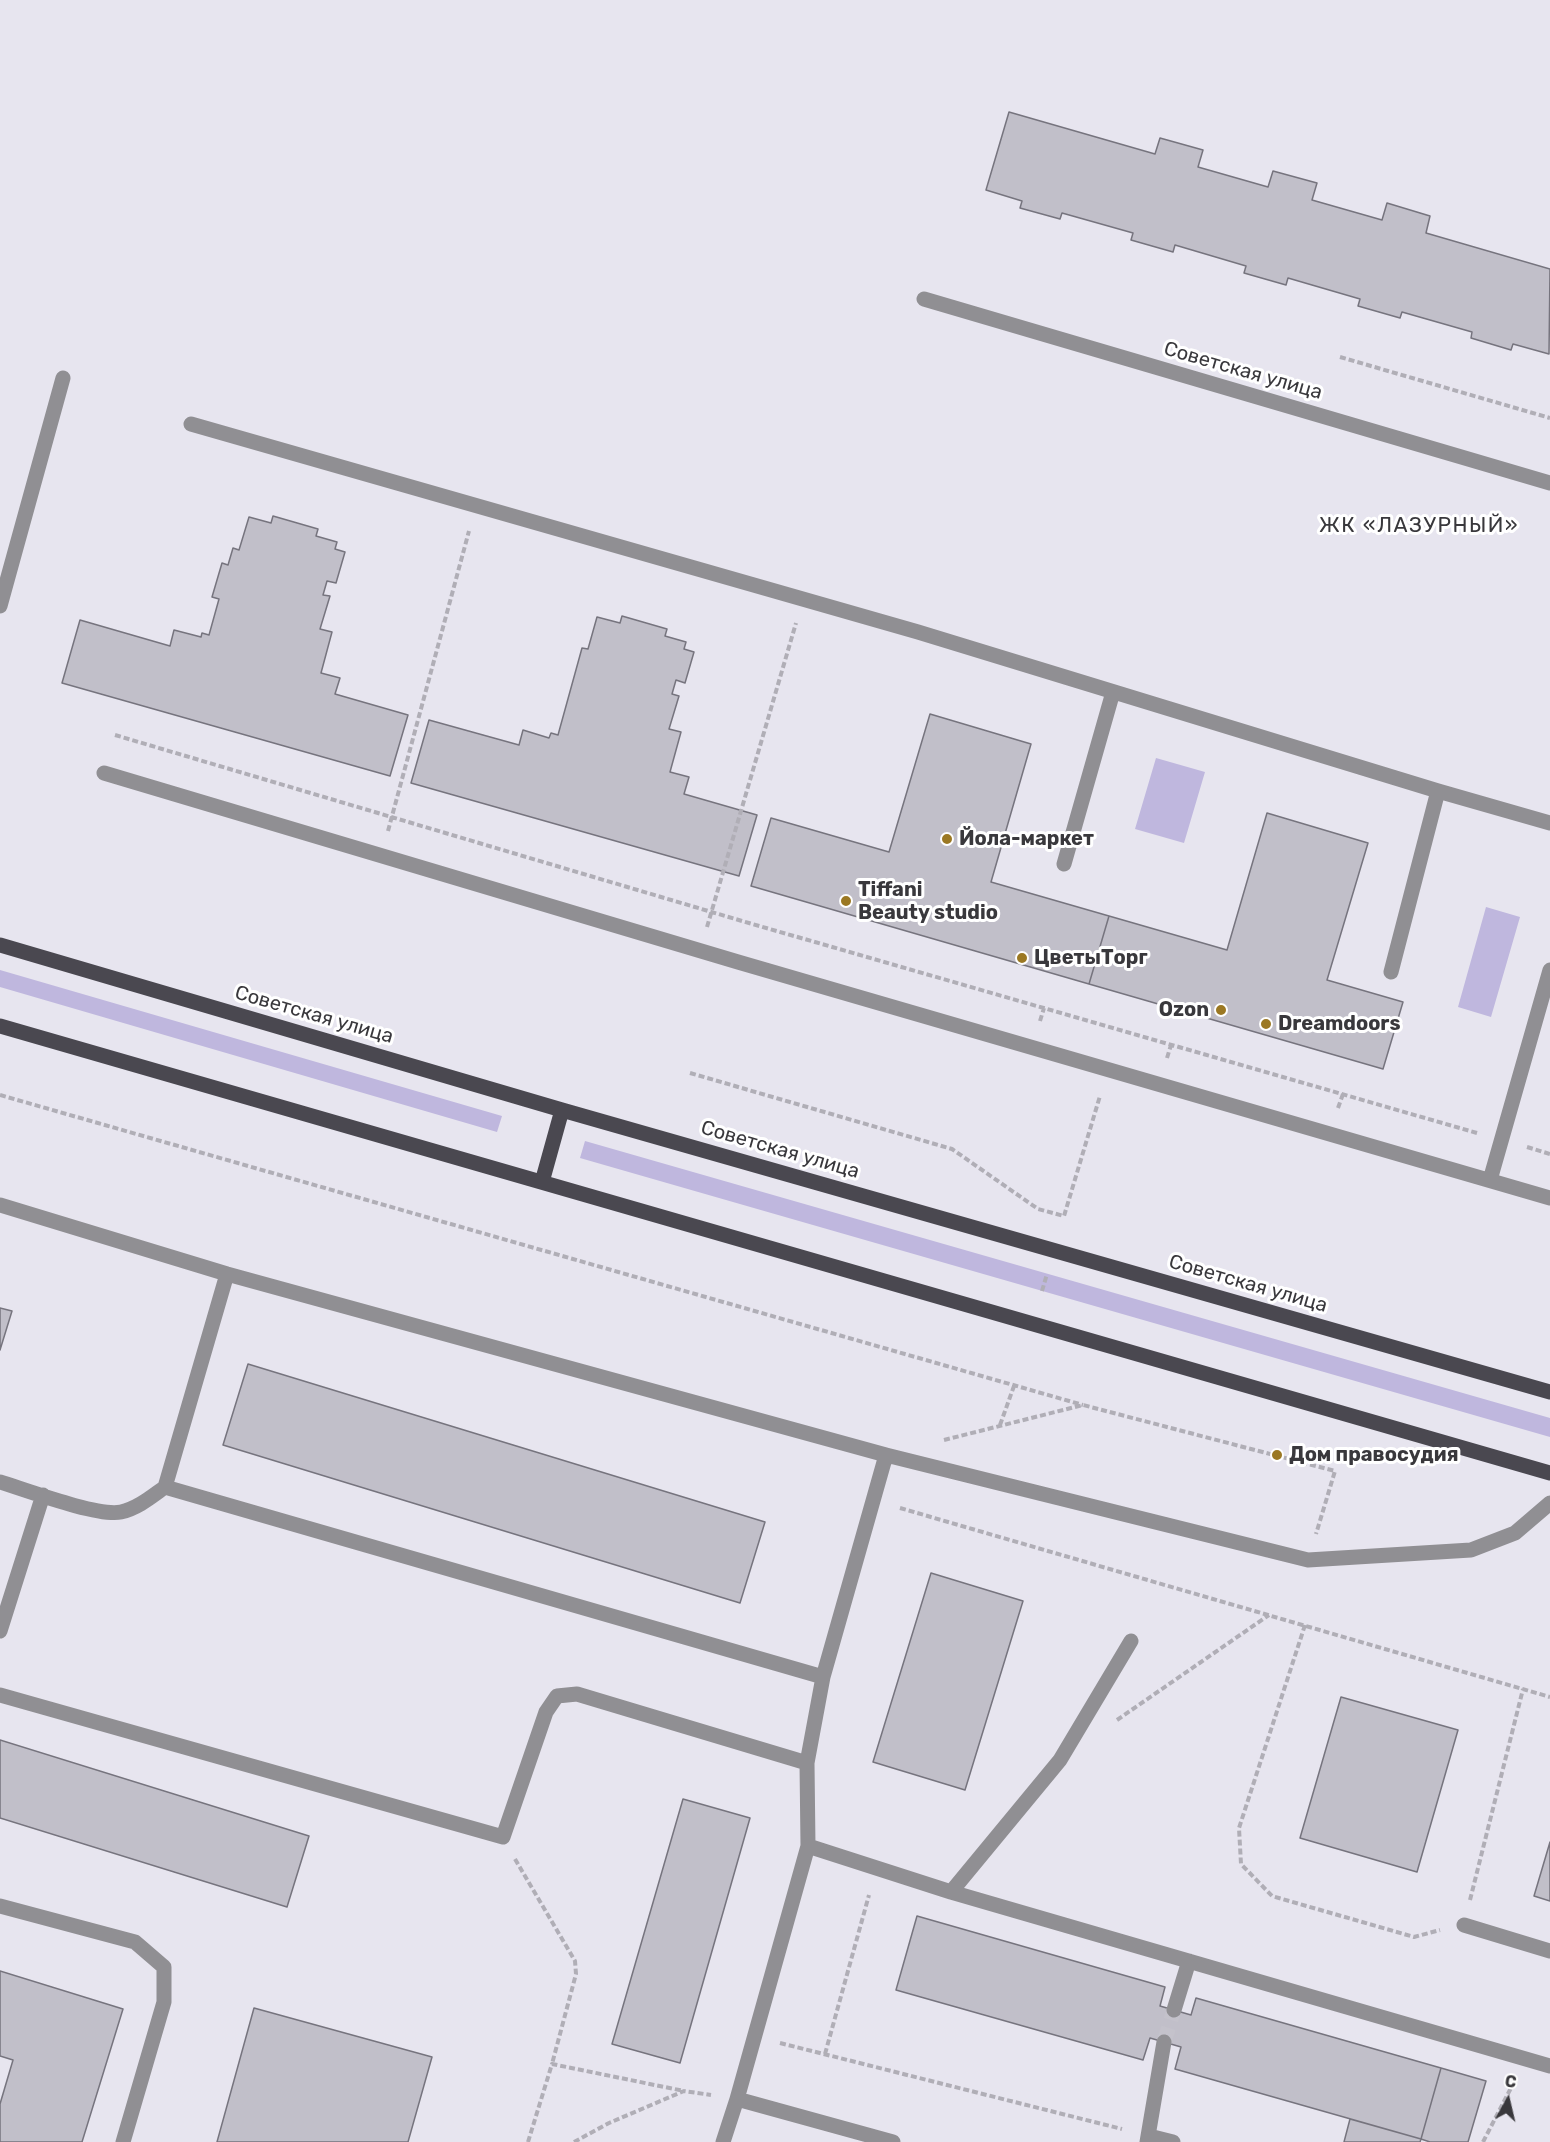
<!DOCTYPE html>
<html>
<head>
<meta charset="utf-8">
<style>
  body { margin:0 }
  #map { position:relative; width:1550px; height:2142px; overflow:hidden; background:#e7e5ef; font-family:Rubik,sans-serif }
  canvas { display:block }
  .north { position:absolute; left:1478px; top:2070px; width:60px; height:60px; -webkit-text-stroke:4px #fff; paint-order:stroke; rotate:8deg; font-size:16px; font-weight:700; line-height:24px; text-align:center; color:#39383c }
  .north::after { content:''; display:block; margin:auto; width:21px; height:27px; background:#39383c; clip-path:polygon(50% 0,100% 100%,50% 72%,0 100%) }
</style>
</head>
<body>
<div id="map">
<canvas width="1550" height="2142"></canvas>
<div class="north">С</div>
</div>
<script>
const ctx = document.querySelector('canvas').getContext('2d');
ctx.lineJoin = 'round';
function fillPath(path, color) { ctx.fillStyle = color; ctx.fill(path, 'evenodd'); }
function strokePath(path, color, width, dash) { ctx.strokeStyle = color; ctx.lineWidth = width; ctx.lineCap = dash ? 'butt' : 'round'; ctx.setLineDash(dash || []); ctx.stroke(path); }
function drawText(font, color, halo, rows, align = 'center') {
  ctx.font = font + ' Rubik,sans-serif'; ctx.lineWidth = 6; ctx.setLineDash([]); ctx.textBaseline = 'middle'; ctx.strokeStyle = halo; ctx.fillStyle = color; for (const [text, x, y, turn = 0] of rows) {
    ctx.save(); ctx.translate(x, y); ctx.rotate((+turn || 0) * Math.PI / 180); ctx.textAlign = isNaN(turn) ? turn : align; if (halo) ctx.strokeText(text, 0, 0); ctx.fillText(text, 0, 0); ctx.restore();
  }
}
fillPath(new Path2D(`
  M1156,758L1205,772L1184,843L1135,829Z
  M1486,907L1520,917L1491,1017L1458,1007Z
  M0,970L502,1116L497,1132L0,987Z
  M585,1141L1550,1418V1437L580,1158Z`), '#bfb7de');
const building = new Path2D(`
  M1009,112L1155,154L1160,138L1203,150L1198,167L1268,187L1273,171L1317,183L1312,200L1382,220L1387,203L1430,216L1426,233L1550,269L1549,354L1513,344L1511,350L1471,338L1472,332L1402,312L1400,318L1358,306L1360,299L1288,278L1286,285L1244,273L1246,266L1175,245L1173,252L1131,240L1133,233L1062,213L1060,219L1020,208L1022,201L986,190Z
  M273,516L318,529L316,536L337,542L335,549L345,552L336,583L327,581L323,595L330,596L320,629L332,632L321,673L340,678L335,694L408,715L390,776L62,683L80,620L170,646L174,630L201,637L202,633L209,635L219,599L212,597L222,563L228,565L233,548L239,550L249,517L271,523Z
  M622,616L667,629L665,636L686,642L684,649L694,652L685,683L676,680L672,694L679,696L669,729L681,732L670,772L689,777L684,794L757,815L739,876L411,783L429,720L519,745L523,730L549,738L551,733L558,735L582,648L588,649L597,617L620,623Z
  M930,714L1031,744L991,882L1109,916L1089,984L751,886L771,818L889,852Z
  M1267,813L1368,843L1327,980L1403,1002L1383,1069L1089,984L1109,916L1227,950Z
  M0,1308L12,1311L0,1350Z
  M248,1364L765,1522L740,1603L223,1445Z
  M931,1573L1023,1601L965,1790L873,1762Z
  M1341,1697L1458,1730L1417,1872L1300,1838Z
  M0,1740L309,1836L287,1907L0,1818Z
  M683,1799L750,1818L680,2063L612,2044Z
  M1550,1842V1901L1534,1896Z
  M917,1916L1165,1987L1160,2006L1191,2015L1196,1998L1441,2068L1421,2139L1175,2069L1181,2047L1164,2042L1150,2038L1143,2060L896,1990Z
  M0,1971L123,2009L82,2142H0V2104L13,2060L0,2056Z
  M254,2008L432,2057L408,2142H217Z
  M1441,2068L1486,2081L1468,2142H1430L1421,2139Z
  M1350,2119L1421,2139L1420,2142H1344Z`);
fillPath(building, '#c1bfc9');
strokePath(building, '#76747e', 1.5);
strokePath(new Path2D(`
  M1164,2042L1174,2010`), '#c4c2cb', 15, [15, 8]);
strokePath(new Path2D(`
  M1340,357L1550,418
  M115,735L742,921L1477,1133
  M388,831L469,531
  M707,927L796,623
  M1040,1021L1044,1008
  M1167,1058L1171,1045
  M690,1073L952,1149L1038,1209L1064,1216L1100,1096
  M0,1095L1083,1405
  M1338,1108L1343,1094
  M1527,1147L1550,1154
  M1042,1291L1047,1274
  M1000,1425L1014,1386
  M944,1440L1083,1405L1335,1471L1316,1534
  M900,1508L1550,1697
  M1305,1625L1239,1828L1241,1864L1272,1896L1414,1937L1440,1930
  M1117,1720L1269,1615
  M515,1859L575,1961L576,1974L552,2064
  M1470,1900L1523,1689
  M780,2043L1122,2129
  M825,2054L869,1895
  M528,2142L552,2064L684,2091
  M574,2142L609,2123L684,2091L711,2095
  M1483,2142L1513,2084`), '#b0aeb6', 4, [6, 3]);
strokePath(new Path2D(`
  M924,299L1550,483
  M191,424L918,632L1438,791L1550,823
  M0,606L63,378
  M104,773L738,962L1550,1198
  M1064,864L1113,692
  M1391,972L1438,791
  M1490,1180L1550,970
  M0,1205L227,1274L886,1455L1308,1560L1471,1550L1515,1533L1550,1503
  M0,1482C26,1490 98,1517 121,1512C138,1508 151,1497 165,1487L227,1274
  M165,1487L823,1677L886,1455
  M0,1631L43,1495
  M823,1677L807,1763L808,1846L737,2099L893,2142
  M0,1695L503,1837L546,1712L557,1696L577,1694L807,1763
  M808,1846L951,1892L1550,2066
  M951,1892L1060,1760L1131,1641
  M0,1906L135,1942L164,1967V2002L123,2142
  M1464,1925L1550,1951
  M1174,2010L1189,1961
  M1149,2136L1173,2142
  M723,2142L737,2099
  M1147,2142L1164,2042`), '#908f93', 15);
strokePath(new Path2D(`
  M0,945L562,1110L1550,1392
  M0,1026L1550,1473
  M542,1182L562,1110`), '#4a4850', 15);
for (const [x, y, r, color] of [
  [947,839,6,"#9b7823"],
  [846,901,6,"#9b7823"],
  [1022,958,6,"#9b7823"],
  [1221,1010,6,"#9b7823"],
  [1266,1024,6,"#9b7823"],
  [1277,1455,6,"#9b7823"]
]) { const dot = new Path2D(); dot.arc(x, y, r, 0, 2 * Math.PI); ctx.fillStyle = color; ctx.fill(dot); strokePath(dot, '#fff', 2); }
drawText('20px', '#39383c', '#fff', [
  ["Советская улица",1243,371,16],
  ["Советская улица",314,1015,16],
  ["Советская улица",780,1150,16],
  ["Советская улица",1248,1284,16]
]);
drawText('bold 20px', '#39383c', '#fff', [
  ["Йола-маркет",959,839],
  ["Tiffani",858,890],
  ["Beauty studio",858,913],
  ["ЦветыТорг",1034,958],
  ["Ozon",1209,1010,"right"],
  ["Dreamdoors",1278,1024],
  ["Дом правосудия",1289,1455]
], 'left');
ctx.letterSpacing = '1.5px';
drawText('21px', '#39383c', '#fff', [
  ["ЖК «ЛАЗУРНЫЙ»",1419,526]
]);
ctx.letterSpacing = '0px';
</script>
</body>
</html>
